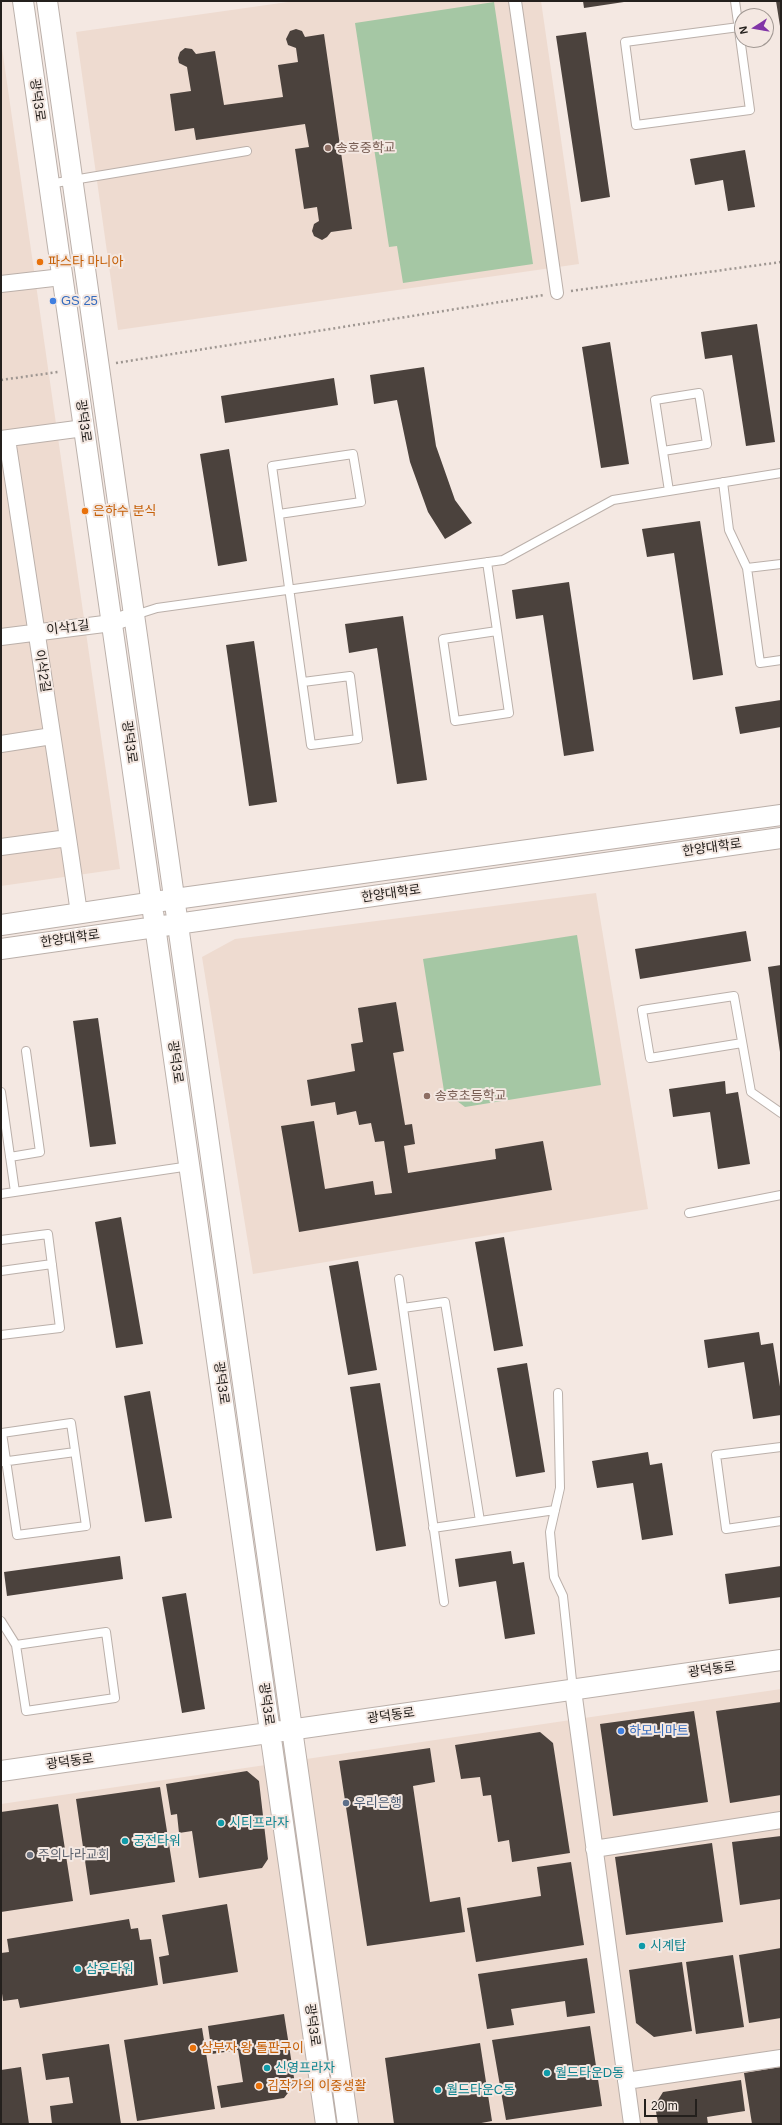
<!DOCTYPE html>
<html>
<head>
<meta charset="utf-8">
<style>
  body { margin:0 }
  #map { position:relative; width:782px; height:2125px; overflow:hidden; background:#f4e8e2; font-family:Helvetica,sans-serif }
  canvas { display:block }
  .frame { position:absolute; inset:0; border:2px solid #24201d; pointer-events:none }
  .north { position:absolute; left:734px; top:8px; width:40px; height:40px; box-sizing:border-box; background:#f4e8e2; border:1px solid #a19893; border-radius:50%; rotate:258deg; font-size:11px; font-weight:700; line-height:16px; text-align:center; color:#24201d }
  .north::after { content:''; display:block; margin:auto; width:14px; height:18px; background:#8135a7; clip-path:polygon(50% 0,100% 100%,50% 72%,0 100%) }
  .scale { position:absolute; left:644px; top:2099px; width:53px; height:18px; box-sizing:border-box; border:2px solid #24201d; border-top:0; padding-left:5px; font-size:12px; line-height:14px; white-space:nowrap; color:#24201d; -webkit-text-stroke:3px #f4e8e2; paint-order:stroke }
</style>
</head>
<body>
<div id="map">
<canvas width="782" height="2125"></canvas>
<div class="frame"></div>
<div class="north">N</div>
<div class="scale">20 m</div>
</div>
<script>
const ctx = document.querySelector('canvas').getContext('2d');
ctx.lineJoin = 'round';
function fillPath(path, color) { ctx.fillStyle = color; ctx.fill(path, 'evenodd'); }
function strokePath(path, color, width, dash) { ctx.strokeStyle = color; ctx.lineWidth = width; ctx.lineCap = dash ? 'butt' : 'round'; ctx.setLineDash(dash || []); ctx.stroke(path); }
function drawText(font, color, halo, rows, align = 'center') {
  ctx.font = font + ' Helvetica,"Noto Sans KR",sans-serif'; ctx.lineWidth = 4; ctx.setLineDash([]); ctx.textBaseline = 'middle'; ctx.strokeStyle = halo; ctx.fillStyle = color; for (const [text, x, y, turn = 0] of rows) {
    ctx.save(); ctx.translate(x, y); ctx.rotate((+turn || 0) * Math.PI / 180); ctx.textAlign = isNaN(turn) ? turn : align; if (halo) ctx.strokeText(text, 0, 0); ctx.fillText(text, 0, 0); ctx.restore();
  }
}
fillPath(new Path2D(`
  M295,1H541L579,264L118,330L76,32Z
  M1,41L120,869L1,886Z
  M596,893L648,1209L253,1274L202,957L235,939Z
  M781,1689V2124H1V1804Z`), '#eedbd0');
fillPath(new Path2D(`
  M494,2L533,264L403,283L397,246L389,247L355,23Z
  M577,935L601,1085L465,1107L444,1091L423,959Z`), '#a5c7a4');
fillPath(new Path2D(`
  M583,1H624V2L584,8Z
  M776,1H781V26H780Z
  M296,29L302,31L305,37L324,34L352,229L331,232L327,237L322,240L314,236L312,231L314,224L319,221L317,207L304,209L295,149L309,147L305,124L196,140L194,128L175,131L170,94L191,91L187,67L179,63L178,58L180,52L185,48L192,49L196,54L215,51L224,105L283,97L278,65L298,62L296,48L288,45L286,39L290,31Z
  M586,32L610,197L581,202L556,36Z
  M745,150L755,207L728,211L723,180L695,185L690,159Z
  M757,324L775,442L746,446L732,355L705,359L701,332Z
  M610,342L629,464L601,468L582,347Z
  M424,367L436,446L455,500L472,523L445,539L428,512L410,462L397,400L374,404L370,375Z
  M334,378L338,405L225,423L221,396Z
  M229,449L247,561L218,566L200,454Z
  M700,521L723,675L693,680L674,553L647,557L642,529Z
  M569,582L594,751L564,756L543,615L516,619L512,590Z
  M403,616L427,780L397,784L377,648L349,653L345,624Z
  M254,641L277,802L249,806L226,645Z
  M781,700V727L740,734L735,707Z
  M746,931L751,961L640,979L635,949Z
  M781,965V1052H780L768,967Z
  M396,1002L404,1051L393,1053L405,1125L412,1124L415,1144L404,1146L408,1173L496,1159L495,1149L543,1141L552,1190L299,1232L281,1126L314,1121L325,1189L373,1181L375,1195L392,1193L384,1141L375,1142L371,1123L359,1125L356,1111L337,1115L335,1102L311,1106L307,1080L355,1071L351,1044L363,1042L358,1008Z
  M98,1018L116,1144L90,1147L73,1021Z
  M725,1081L726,1094L738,1092L750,1164L718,1169L710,1112L673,1117L669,1089Z
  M121,1217L143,1344L116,1348L95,1222Z
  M504,1237L523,1346L494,1351L475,1242Z
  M358,1261L377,1370L348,1375L329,1266Z
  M759,1332L761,1345L773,1343L781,1393V1415L753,1419L744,1362L708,1368L704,1340Z
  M527,1363L545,1472L516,1477L497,1368Z
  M380,1383L406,1546L376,1551L350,1387Z
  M150,1391L172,1518L145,1522L124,1396Z
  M648,1452L650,1465L662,1463L673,1535L642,1540L633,1483L597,1488L592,1461Z
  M511,1551L513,1564L524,1562L535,1634L505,1639L496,1581L459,1587L455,1559Z
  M120,1556L123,1579L7,1596L4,1572Z
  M781,1566V1597L729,1604L725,1574Z
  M186,1593L205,1709L182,1713L162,1597Z
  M781,1702V1795L730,1803L716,1711Z
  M694,1711L708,1802L613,1816L600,1724Z
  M540,1732L553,1743L570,1853L512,1862L509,1840L498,1842L491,1795L483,1796L480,1777L461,1779L455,1745Z
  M430,1748L435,1782L413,1786L430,1902L460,1897L465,1932L367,1946L339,1761Z
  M247,1771L259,1781L268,1859L262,1868L199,1878L192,1831L179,1833L177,1814L171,1815L166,1784Z
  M160,1787L175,1882L90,1895L76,1799Z
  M58,1804L73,1901L1,1912V1812Z
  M781,1836V1899L740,1905L732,1842Z
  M712,1843L723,1922L626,1935L615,1857Z
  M571,1862L584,1945L476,1962L467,1908L541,1896L537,1867Z
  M227,1904L238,1972L163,1984L159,1957L169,1955L162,1915Z
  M129,1919L131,1929L138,1928L140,1940L151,1939L158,1985L20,2008L18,1999L3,2001L1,1986V1953L9,1952L7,1939Z
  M781,1948V2018L749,2023L739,1955Z
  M733,1955L744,2027L696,2034L686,1962Z
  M587,1958L595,2013L567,2017L565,2001L511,2009L514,2025L487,2029L478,1974Z
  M682,1962L692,2031L654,2037L636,2023L629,1970Z
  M284,2014L295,2084L284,2098L221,2108L217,2086L243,2082L238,2050L212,2054L208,2026Z
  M590,2026L602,2106L506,2120L492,2040Z
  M202,2028L215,2109L137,2121L124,2040Z
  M480,2043L492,2121L476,2124H394L385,2058Z
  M109,2044L121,2124H52L50,2106L73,2103L69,2077L46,2080L42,2054Z
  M21,2067L29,2124H1V2070Z
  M781,2067V2123L752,2124L744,2073Z
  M741,2080L745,2111L707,2117L708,2124H658L655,2105L663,2092Z`), '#4b423d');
const service = new Path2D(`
  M735,1L750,110L636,125L625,42L739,27
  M49,184L247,151
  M663,451L707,444L699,393L655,400L669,491
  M723,482L729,530L747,568L760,663L781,660
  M279,514L361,502L353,454L272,466L311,745L358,739L350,676L303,682
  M487,562L509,713L455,721L443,639L497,631
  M747,568L781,564
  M135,615L157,608L503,560L613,500L781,473
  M742,1043L650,1058L642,1010L734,996L751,1092L781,1113
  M1,1092L15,1192
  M10,1157L40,1152L26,1051
  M1,1194L190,1166
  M689,1213L781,1195
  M1,1240L48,1234L60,1328L1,1335
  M1,1271L52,1264
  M399,1279L444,1602
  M403,1308L445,1302L480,1521
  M558,1393L560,1488L550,1532L554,1577L563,1596L573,1690
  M71,1423L86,1526L17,1535L2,1433Z
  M781,1447L716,1455L726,1529L781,1521
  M1,1462L75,1452
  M433,1528L555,1510
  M1,1621L16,1645
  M106,1632L115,1698L26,1711L16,1645Z`);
const pedestrian = new Path2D(`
  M515,1L557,293`);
const minor = new Path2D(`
  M1,284L62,277
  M1,439L84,428
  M1,637L112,623L135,615
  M1,744L52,736
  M68,838L79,913
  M1,847L68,838L7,439
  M573,1690L632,2124
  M594,1849L781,1820
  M626,2081L781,2058`);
const tertiary = new Path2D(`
  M23,1L326,2124
  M47,1L348,2124
  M1,925L175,899L781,815
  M1,949L781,838
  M1,1771L781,1660`);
strokePath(service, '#bbb0aa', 10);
strokePath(pedestrian, '#bbb0aa', 14);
strokePath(minor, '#bbb0aa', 18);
strokePath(tertiary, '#bbb0aa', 22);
strokePath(new Path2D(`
  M571,291L781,262
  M116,363L544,295
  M1,380L58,372`), '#9e9691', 2.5, [2, 3]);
strokePath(service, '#fff', 8);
strokePath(pedestrian, '#fff', 12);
strokePath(minor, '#fff', 16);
strokePath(tertiary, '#fff', 20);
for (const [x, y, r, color] of [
  [328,148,4,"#8d6e63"],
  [40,262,4,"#e8710a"],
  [53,301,4,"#3f7fe0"],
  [85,511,4,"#e8710a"],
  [427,1096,4,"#8d6e63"],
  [621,1731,4,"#3f7fe0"],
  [346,1803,4,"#5c6f8a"],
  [221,1823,4,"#0f9aa8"],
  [125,1841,4,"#0f9aa8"],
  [30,1855,4,"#6b7280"],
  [642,1946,4,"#0f9aa8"],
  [78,1969,4,"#0f9aa8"],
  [193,2048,4,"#e8710a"],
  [267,2068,4,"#0f9aa8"],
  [547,2073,4,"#0f9aa8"],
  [259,2086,4,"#e8710a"],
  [438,2090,4,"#0f9aa8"]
]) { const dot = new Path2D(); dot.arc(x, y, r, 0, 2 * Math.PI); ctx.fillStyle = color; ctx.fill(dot); strokePath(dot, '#f4e8e2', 1.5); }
drawText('13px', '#24201d', '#f4e8e2', [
  ["광덕3로",37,100,82],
  ["광덕3로",83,421,82],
  ["이삭1길",68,628,-7],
  ["이삭2길",42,671,81],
  ["광덕3로",129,742,82],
  ["한양대학로",712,848,-8],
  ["한양대학로",391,894,-8],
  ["한양대학로",70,939,-8],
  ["광덕3로",175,1062,82],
  ["광덕3로",221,1383,82],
  ["광덕동로",712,1670,-8],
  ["광덕3로",266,1704,82],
  ["광덕동로",391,1716,-8],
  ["광덕동로",70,1762,-8],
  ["광덕3로",312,2025,82]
]);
drawText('13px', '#785e54', '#f4e8e2', [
  ["송호중학교",336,148],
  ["송호초등학교",435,1096]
], 'left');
drawText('13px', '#c56008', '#f4e8e2', [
  ["파스타 마니아",48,262],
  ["은하수 분식",93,511],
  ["삼부자 왕 돌판구이",201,2048],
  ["김작가의 이중생활",267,2086]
], 'left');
drawText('13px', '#366cbe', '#f4e8e2', [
  ["GS 25",61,301],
  ["하모니마트",629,1731]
], 'left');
drawText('13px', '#4e5e75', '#f4e8e2', [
  ["우리은행",354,1803]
], 'left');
drawText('13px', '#0d838f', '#f4e8e2', [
  ["시티프라자",229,1823],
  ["궁전타워",133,1841],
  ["시계탑",650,1946],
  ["삼우타워",86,1969],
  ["신영프라자",275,2068],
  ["월드타운D동",555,2073],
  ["월드타운C동",446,2090]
], 'left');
drawText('13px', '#5b616d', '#f4e8e2', [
  ["주의나라교회",38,1855]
], 'left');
</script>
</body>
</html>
